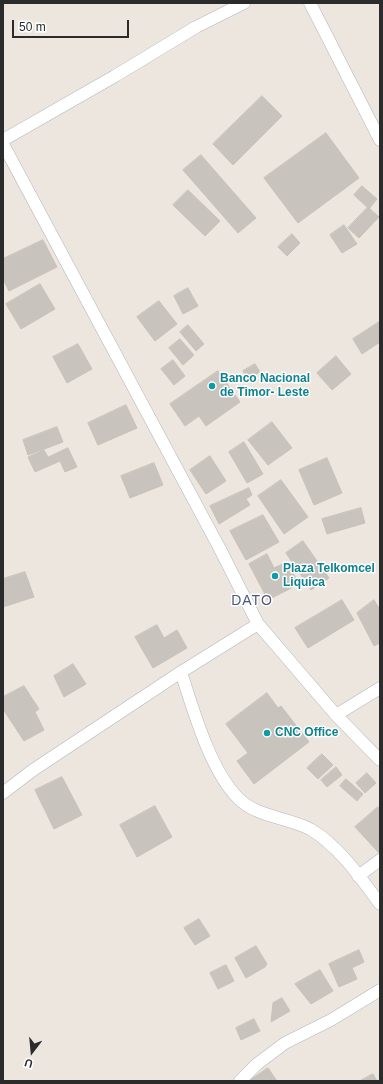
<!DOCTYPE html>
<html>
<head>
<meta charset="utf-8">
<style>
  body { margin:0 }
  #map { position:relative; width:383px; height:1084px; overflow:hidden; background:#ede6de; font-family:Arial,sans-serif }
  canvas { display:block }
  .frame { position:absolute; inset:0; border:4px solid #2b2b2b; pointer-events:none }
  .north { position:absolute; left:12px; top:1032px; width:40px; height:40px; -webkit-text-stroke:3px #fff; paint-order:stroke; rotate:196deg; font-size:11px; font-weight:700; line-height:16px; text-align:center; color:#2b2b2b }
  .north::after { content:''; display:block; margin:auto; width:14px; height:18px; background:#2b2b2b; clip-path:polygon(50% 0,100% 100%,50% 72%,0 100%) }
  .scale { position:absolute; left:12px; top:20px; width:117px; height:18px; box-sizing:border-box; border:2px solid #2b2b2b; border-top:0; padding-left:5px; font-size:12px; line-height:14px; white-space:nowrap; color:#2b2b2b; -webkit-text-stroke:3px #fff; paint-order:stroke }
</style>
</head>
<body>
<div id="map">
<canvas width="383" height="1084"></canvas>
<div class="frame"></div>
<div class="north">U</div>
<div class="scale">50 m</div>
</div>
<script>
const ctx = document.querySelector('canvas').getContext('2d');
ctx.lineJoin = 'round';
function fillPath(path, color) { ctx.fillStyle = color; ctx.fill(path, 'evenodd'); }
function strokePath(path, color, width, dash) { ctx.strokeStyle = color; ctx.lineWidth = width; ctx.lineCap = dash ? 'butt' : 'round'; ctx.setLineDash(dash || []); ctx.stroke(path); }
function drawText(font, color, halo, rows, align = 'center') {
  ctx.font = font + ' Arial,sans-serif'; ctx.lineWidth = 3; ctx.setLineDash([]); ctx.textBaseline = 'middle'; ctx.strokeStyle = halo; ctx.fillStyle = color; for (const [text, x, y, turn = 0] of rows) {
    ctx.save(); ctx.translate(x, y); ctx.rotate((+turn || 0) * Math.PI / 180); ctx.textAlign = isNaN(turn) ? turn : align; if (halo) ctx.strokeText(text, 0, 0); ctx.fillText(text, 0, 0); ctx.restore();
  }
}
const building = new Path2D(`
  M262,96L282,116L233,165L213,144Z
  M326,133L359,178L298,223L264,178Z
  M201,155L256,218L238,233L183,170Z
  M362,186L377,199L369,209L354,195Z
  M188,190L220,221L205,236L173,205Z
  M368,207L379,217L359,238L348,228Z
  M344,225L357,244L342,253L330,235Z
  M292,234L300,243L287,256L278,247Z
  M43,240L57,267L9,291L3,279V259Z
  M40,284L55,309L21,329L6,304Z
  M188,288L198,306L183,314L174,296Z
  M159,301L177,324L155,341L137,317Z
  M379,322L380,342L362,354L353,339Z
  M188,325L204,344L196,351L180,332Z
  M180,339L194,355L183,365L169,348Z
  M78,344L92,369L67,383L53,357Z
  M336,356L351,374L332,390L317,373Z
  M173,360L185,376L174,385L161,369Z
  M255,364L260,372L248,379L243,371Z
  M218,371L240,402L206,426L199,416L185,426L170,404Z
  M126,405L137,428L98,445L88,423Z
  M272,422L292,448L268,465L248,440Z
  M57,427L63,442L28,455L23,440Z
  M244,442L263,474L247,483L229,452Z
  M68,448L77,467L65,472L60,461L35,472L28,457L44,450L48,457Z
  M210,456L226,481L206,494L190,470Z
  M327,458L342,493L314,505L299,470Z
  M154,463L163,485L130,498L121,476Z
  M281,480L308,517L284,534L258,496Z
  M249,488L252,495L246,499L250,505L219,524L210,506Z
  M361,508L365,523L327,534L322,519Z
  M263,515L279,542L246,560L230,531Z
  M303,541L329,578L311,590L286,553Z
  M267,554L274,568L287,562L299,584L268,600L249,564Z
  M25,572L34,597L3,607V579Z
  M342,600L354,620L308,648L295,628Z
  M374,600L380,610V643L374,646L357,613Z
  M157,625L164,638L177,630L187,648L153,668L135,637Z
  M73,664L86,684L64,697L54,676Z
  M24,686L39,709L35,712L44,730L24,741L3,709V697Z
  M267,693L278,708L281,706L309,742L254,784L237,761L248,753L226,724Z
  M322,754L333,765L318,779L307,768Z
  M336,767L342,775L327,787L321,780Z
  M367,773L376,783L365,793L356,783Z
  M62,777L82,815L54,829L35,790Z
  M346,779L363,794L357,801L340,786Z
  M155,806L172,837L137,857L120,825Z
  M378,807L380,809L379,853L355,827Z
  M199,919L210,936L195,945L184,928Z
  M256,946L267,964L265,967L246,978L235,958Z
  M359,950L364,962L352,968L357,979L339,987L329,964Z
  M226,965L234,981L218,989L210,973Z
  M320,970L333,991L311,1004L295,984Z
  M282,998L290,1011L271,1022L273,1003Z
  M254,1019L260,1031L241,1040L236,1028Z
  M268,1068L277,1081H249Z
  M373,1074L377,1081H360Z`);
fillPath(building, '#c8c3bd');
strokePath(building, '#c8c1b7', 1);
const street = new Path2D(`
  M310,3L380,140
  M3,140L115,76L196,27L244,3
  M3,144L220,549L258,624L336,715L380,760
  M181,672C193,709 210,770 238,798C256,817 287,817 310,829C339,846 360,877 380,904
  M336,715L380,688
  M3,793L33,770L181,672L258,624
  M358,876L380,860
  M240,1081L257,1064L285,1043L331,1020L380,990`);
strokePath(street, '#b1b5bf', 13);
strokePath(street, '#fff', 12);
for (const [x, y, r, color] of [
  [212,386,4,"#0f9aa8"],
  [275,576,4,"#0f9aa8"],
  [267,733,4,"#0f9aa8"]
]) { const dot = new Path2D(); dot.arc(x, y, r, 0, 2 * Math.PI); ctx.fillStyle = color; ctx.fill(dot); strokePath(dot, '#fff', 1.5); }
drawText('bold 12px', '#0d838f', '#fff', [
  ["Banco Nacional",220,379],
  ["de Timor- Leste",220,393],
  ["Plaza Telkomcel",283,569],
  ["Liquica",283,583],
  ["CNC Office",275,733]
], 'left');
ctx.letterSpacing = '1px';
drawText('14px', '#4c577c', '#fff', [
  ["DATO",252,601]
]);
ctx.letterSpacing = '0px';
</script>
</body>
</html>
